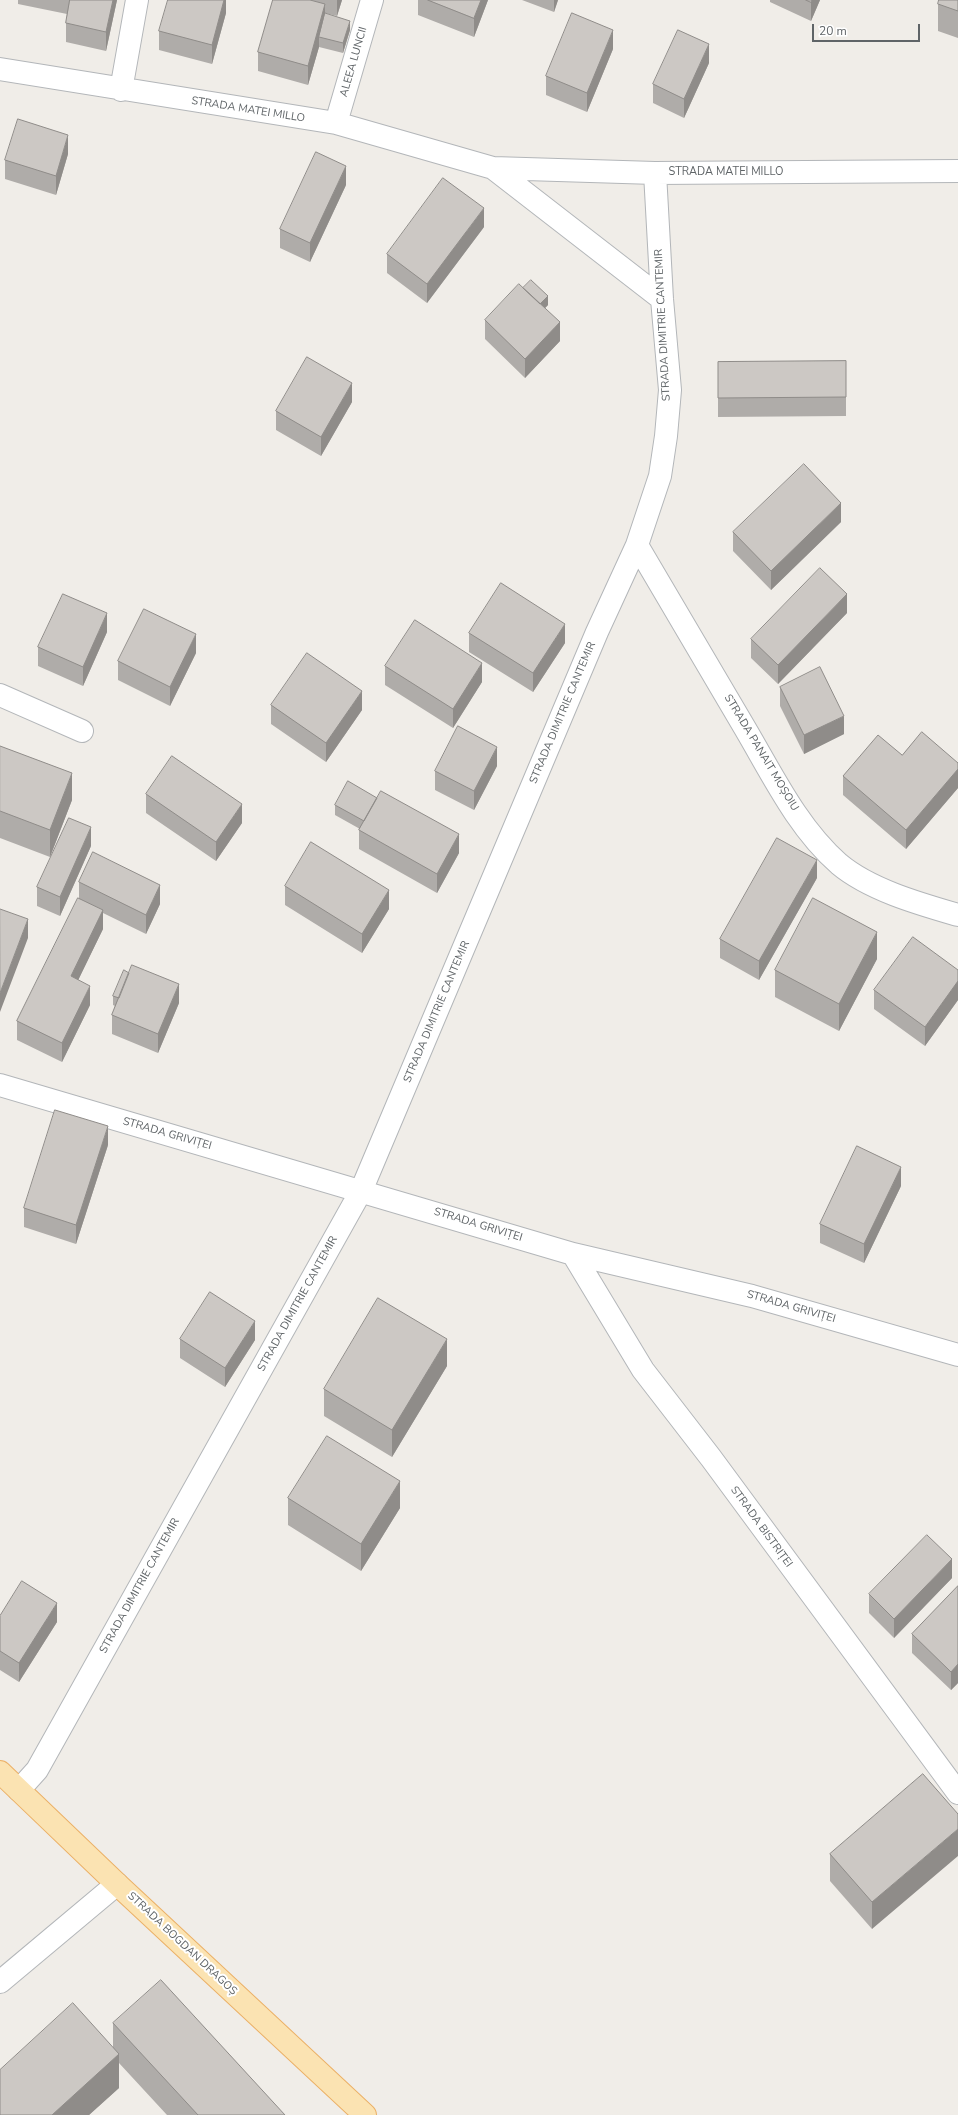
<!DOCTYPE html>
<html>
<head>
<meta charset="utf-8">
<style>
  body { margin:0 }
  #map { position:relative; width:958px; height:2115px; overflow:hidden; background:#f0ede8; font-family:"Nunito Sans",sans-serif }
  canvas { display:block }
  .scale { position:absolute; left:812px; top:24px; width:108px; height:18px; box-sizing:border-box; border:2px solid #5f6467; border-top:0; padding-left:5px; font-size:12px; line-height:14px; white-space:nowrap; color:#5f6467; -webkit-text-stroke:3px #fff; paint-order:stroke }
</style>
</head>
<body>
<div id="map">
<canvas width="958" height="2115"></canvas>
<div class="scale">20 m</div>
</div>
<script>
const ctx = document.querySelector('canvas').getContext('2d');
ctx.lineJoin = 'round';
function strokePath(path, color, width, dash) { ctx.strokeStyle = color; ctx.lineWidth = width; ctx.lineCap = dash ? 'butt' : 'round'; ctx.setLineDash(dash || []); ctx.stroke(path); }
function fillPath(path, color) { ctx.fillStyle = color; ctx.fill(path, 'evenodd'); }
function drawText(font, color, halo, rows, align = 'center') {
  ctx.font = font + ' "Nunito Sans",sans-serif'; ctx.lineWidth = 4; ctx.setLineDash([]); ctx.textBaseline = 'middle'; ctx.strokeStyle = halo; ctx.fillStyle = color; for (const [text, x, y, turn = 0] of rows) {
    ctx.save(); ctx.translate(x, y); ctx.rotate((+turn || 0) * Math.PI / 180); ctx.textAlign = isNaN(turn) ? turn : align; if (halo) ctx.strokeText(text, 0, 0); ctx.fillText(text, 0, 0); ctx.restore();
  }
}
const minor = new Path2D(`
  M0,69L336,123L493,168L655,173L958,171
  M121,90L137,0
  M336,123L372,0
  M493,168L662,299
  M637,545C673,607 710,668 746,730C773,776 798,828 839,864C870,890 920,904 958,915
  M0,695L82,731
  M0,1085L573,1254L752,1296L958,1355
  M573,1254L643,1370L711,1458L958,1793
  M19,1790L37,1770L361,1191L597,632L637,545L660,476L666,436L670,390L662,299L655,173
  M0,1982L117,1884`);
const major = new Path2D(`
  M0,1772L117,1884L365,2115`);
strokePath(minor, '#b3b6b9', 24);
strokePath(major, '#ebb066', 24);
strokePath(minor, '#fff', 22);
strokePath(major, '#fbe3b2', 22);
fillPath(new Path2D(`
  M18,0H117L106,51L66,42V23L67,14L18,4Z
  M226,0V13L212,64L159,50V31Z
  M273,0H342L337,16L325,13L350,30L343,53L319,47L308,85L258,71V52Z
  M418,0H488L474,37L418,15Z
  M522,0H558L554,12Z
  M770,0H820L811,21L770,2Z
  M958,0V38L938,31V4Z
  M613,49L587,112L546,95V76Z
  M709,63L684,118L653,103V84Z
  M68,154L56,195L5,179V160Z
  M346,185L310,262L280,248V229Z
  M484,227L427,303L387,273V254Z
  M523,288L548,305L545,308L560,341L525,378L485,339V320Z
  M846,361V416L718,417V362Z
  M352,402L321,456L276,430V411Z
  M841,522L771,590L733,551V532Z
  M847,613L778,684L751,658V639Z
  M107,632L83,686L38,666V647Z
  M469,633L565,643L533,692L469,652Z
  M196,653L170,706L118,680V661Z
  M385,666L482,682L453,728L385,685Z
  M780,687L844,734L804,754L780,706Z
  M271,705L362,710L326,762L271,724Z
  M0,746L72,800L50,857L0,838Z
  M958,763V788L906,849L843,795V776Z
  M497,766L474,810L435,790V771Z
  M146,794L242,823L216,861L146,813Z
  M335,805L459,853L437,893L359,849V830L360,829L335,815Z
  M91,846L60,916L37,906V887Z
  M817,878L759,980L720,958V939Z
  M79,882L160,904L146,934L103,913V929L78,980L90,1005L62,1062L17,1040V1021L79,898Z
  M285,886L389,909L362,953L285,905Z
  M877,959L839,1031L775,997V970Z
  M958,970V1000L925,1046L874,1009V990Z
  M113,996L179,1003L158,1053L112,1034V1015L115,1006L113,1005Z
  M108,1145L76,1244L24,1227V1208Z
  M901,1186L864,1263L820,1243V1224Z
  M180,1339L255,1340L225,1387L180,1358Z
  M447,1366L392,1457L324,1416V1389Z
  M288,1498L400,1508L361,1571L288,1525Z
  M952,1578L894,1638L869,1613V1594Z
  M958,1586V1683L951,1690L912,1653V1634Z
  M0,1616L57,1622L19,1682L0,1670Z
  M923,1774L872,1929L830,1881V1854Z
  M113,2023L285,2115H167L119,2063V2088L89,2115H0L113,2048Z`), '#afaca9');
fillPath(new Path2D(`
  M113,0H117L106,51V32Z
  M224,0H226V13L212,64V45Z
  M337,0H342L337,16Z
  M481,0H488L474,37V18Z
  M554,0H558L554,12Z
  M812,0H820L811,21V2Z
  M325,4V23L319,37V47L308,85V66Z
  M350,21V30L343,53V43Z
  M613,30V49L587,112V93Z
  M709,44V63L684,118V99Z
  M68,135V154L56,195V176Z
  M346,166V185L310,262V243Z
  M484,208V227L427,303V284Z
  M548,296V305L535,318V309Z
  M560,322V341L525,378V359Z
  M352,383V402L321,456V437Z
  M841,503V522L771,590V571Z
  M847,594V613L778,684V665Z
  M107,613V632L83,686V667Z
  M565,624V643L533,692V673Z
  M196,634V653L170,706V687Z
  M482,663V682L453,728V709Z
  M362,691V710L326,762V743Z
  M844,716V734L804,754V735Z
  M497,747V766L474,810V791Z
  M958,769V788L906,849V830Z
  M72,773V800L50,857V830Z
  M242,804V823L216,861V842Z
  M91,827V846L60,916V897Z
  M459,834V853L437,893V874Z
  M817,860V878L759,980V961Z
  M160,885V904L146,934V915Z
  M389,890V909L362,953V934Z
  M103,910V929L71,995V976Z
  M28,919V938L0,1012V993Z
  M877,932V959L839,1031V1004Z
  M958,981V1000L925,1046V1027Z
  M179,984V1003L158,1053V1034Z
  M90,986V1005L62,1062V1043Z
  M108,1126V1145L76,1244V1225Z
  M901,1167V1186L864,1263V1244Z
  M255,1321V1340L225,1387V1368Z
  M447,1339V1366L392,1457V1430Z
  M400,1481V1508L361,1571V1544Z
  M952,1559V1578L894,1638V1619Z
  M57,1603V1622L19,1682V1663Z
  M958,1664V1683L951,1690V1672Z
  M958,1829V1856L872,1929V1902Z
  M119,2054V2088L89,2115H52Z`), '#8f8c89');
const building = new Path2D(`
  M70,0H113L106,32L66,23Z
  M168,0H224L212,45L159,31Z
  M273,0H310L325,4L308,66L258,52Z
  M428,0H481L474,18Z
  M806,0H812L811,2Z
  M939,0H958V11L938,4Z
  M325,13L350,21L343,43L319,37Z
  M572,13L613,30L587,93L546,76Z
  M678,30L709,44L684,99L653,84Z
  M18,119L68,135L56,176L5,160Z
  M316,152L346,166L310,243L280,229Z
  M443,178L484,208L427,284L387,254Z
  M531,280L548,296L540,304L523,288Z
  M519,284L560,322L525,359L485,320Z
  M307,357L352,383L321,437L276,411Z
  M846,361V397L718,398V362Z
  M804,464L841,503L771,571L733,532Z
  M820,568L847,594L778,665L751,639Z
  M501,583L565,624L533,673L469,633Z
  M63,594L107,613L83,667L38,647Z
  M144,609L196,634L170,687L118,661Z
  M415,620L482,663L453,709L385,666Z
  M307,653L362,691L326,743L271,705Z
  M820,667L844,716L804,735L780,687Z
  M458,726L497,747L474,791L435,771Z
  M922,732L958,763V769L906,830L843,776L878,735L902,755Z
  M0,746L72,773L50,830L0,811Z
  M172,756L242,804L216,842L146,794Z
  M348,781L377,798L364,821L335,805Z
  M381,791L459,834L437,874L359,830Z
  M69,818L91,827L60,897L37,887Z
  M777,838L817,860L759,961L720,939Z
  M311,842L389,890L362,934L285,886Z
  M93,852L160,885L146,915L79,882Z
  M78,898L103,910L71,976L90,986L62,1043L17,1021Z
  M813,898L877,932L839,1004L775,970Z
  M0,909L28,919L0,993Z
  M913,937L958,970V981L925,1027L874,990Z
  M132,965L179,984L158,1034L112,1015Z
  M124,970L129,973L119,998L113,996Z
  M55,1110L108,1126L76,1225L24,1208Z
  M857,1146L901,1167L864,1244L820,1224Z
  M210,1292L255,1321L225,1368L180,1339Z
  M378,1298L447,1339L392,1430L324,1389Z
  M327,1436L400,1481L361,1544L288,1498Z
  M927,1535L952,1559L894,1619L869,1594Z
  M22,1581L57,1603L19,1663L0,1651V1616Z
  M958,1586V1664L951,1672L912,1634Z
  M923,1774L958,1814V1829L872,1902L830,1854Z
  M161,1980L285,2115H198L113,2023Z
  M73,2003L119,2054L52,2115H0V2070Z`);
fillPath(building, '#ccc8c4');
strokePath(building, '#8f8c89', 1);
drawText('11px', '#5f6467', '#fff', [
  ["ALEEA LUNCII",354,62,-74],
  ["STRADA MATEI MILLO",248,110,9],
  ["STRADA MATEI MILLO",726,172],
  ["STRADA DIMITRIE CANTEMIR",663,325,-93],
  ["STRADA DIMITRIE CANTEMIR",563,713,-67],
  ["STRADA PANAIT MOȘOIU",761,753,59],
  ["STRADA DIMITRIE CANTEMIR",437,1012,-67],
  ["STRADA GRIVIȚEI",167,1134,16],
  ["STRADA GRIVIȚEI",478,1225,17],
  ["STRADA DIMITRIE CANTEMIR",298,1304,-61],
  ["STRADA GRIVIȚEI",791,1307,16],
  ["STRADA BISTRIȚEI",761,1527,54],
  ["STRADA DIMITRIE CANTEMIR",140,1586,-61],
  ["STRADA BOGDAN DRAGOȘ",182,1944,43]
]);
</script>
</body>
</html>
